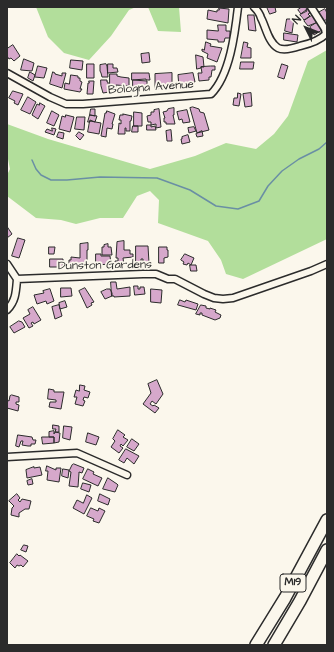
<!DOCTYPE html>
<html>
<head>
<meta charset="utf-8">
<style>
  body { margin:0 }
  #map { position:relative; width:334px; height:652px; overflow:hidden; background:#fbf7ec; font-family:"Architects Daughter",sans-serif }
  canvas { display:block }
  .frame { position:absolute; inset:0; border:8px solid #2b2b2b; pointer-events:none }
  .north { position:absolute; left:286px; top:8px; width:40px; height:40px; -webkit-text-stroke:3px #fbf7ec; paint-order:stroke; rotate:312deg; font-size:11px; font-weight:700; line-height:16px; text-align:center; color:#2b2b2b }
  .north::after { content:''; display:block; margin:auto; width:14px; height:18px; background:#2b2b2b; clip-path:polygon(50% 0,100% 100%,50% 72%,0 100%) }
</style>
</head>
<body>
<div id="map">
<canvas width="334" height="652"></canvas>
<div class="frame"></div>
<div class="north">N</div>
</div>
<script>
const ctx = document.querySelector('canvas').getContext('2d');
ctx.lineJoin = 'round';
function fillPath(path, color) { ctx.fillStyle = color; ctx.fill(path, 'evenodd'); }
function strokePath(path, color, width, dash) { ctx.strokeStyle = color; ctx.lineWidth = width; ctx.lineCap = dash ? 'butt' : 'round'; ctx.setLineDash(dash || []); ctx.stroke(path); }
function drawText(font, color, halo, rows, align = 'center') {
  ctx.font = font + ' "Architects Daughter",sans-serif'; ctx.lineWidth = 3.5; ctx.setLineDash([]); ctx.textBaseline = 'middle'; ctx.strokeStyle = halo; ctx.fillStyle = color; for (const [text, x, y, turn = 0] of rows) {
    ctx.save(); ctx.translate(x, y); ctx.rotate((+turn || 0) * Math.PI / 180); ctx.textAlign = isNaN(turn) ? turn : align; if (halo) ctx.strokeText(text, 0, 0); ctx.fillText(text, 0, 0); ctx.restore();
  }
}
fillPath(new Path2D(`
  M36,7H136L129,10L111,36L89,60L64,53L48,37Z
  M148,7H179L181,32L158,31Z
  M327,50V239L243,279L226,274L221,260L208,241L158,223L159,200L150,191L137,196L123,218H100L76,224L61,220L36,218L7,196V175L10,169L7,154V124L48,139L150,169L195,156L226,143L256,149L274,134L288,116L308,61Z`), '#b2de9b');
strokePath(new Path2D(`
  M32,160L36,169L41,175L51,180H67L100,177L157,178L190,190L216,206L238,209L259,201L268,186L282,171L299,159L319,149L327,142`), '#6a8fa4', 1.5);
const building = new Path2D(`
  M267,7H275L276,12L270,14Z
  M302,7L308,8L306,9L307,11L301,14L298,10Z
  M219,8L229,9L228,23L207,19L208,10L217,12V10H219Z
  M308,9L310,13L308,14L310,16L304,20L300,15Z
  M325,9L327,13V19L324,21L318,13Z
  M248,15H254L256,31L249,30Z
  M313,15L318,22L308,26L304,21Z
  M287,19H294L292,33L285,31Z
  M318,22L322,30L314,35L310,27Z
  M218,25H226V31H230V38H225L224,42H218V40L207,39V30L218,31Z
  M284,33L298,35L297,42L284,40Z
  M206,42L211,44L210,46L222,48L217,62L207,58L208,54L202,51V49L204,50Z
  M244,42L248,43L247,47L251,48V58H241Z
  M13,45L20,56L14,61L11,58L9,59L7,56V49Z
  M149,53L150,62L142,63L141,54Z
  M196,55L203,57L204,67H201V68L197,69Z
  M24,59L34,63L32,71L21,70Z
  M71,60L83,61L82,70L70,68Z
  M241,62H254L253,69H240Z
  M87,64H94V78H87Z
  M106,64L107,66L108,77H102L101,73L100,71V65Z
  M108,64H113V68H117L118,72L108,73Z
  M282,64L288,66L284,79L278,77Z
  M38,66L47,68L44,78L35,77Z
  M211,66H215V70H212L211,77H209V80L199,81L198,73H202L201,67Z
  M30,72L35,75L33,81L28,78Z
  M53,72L55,73V74L62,76V73H66L62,88L50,84Z
  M132,73H149L150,80H146V79L132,80Z
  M172,73V87L155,89V74Z
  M193,73L195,82L188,84V85L185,86L179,87L178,75Z
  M110,74H117V76L121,77L129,78V86L116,85L115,91H110Z
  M71,75L78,76V78H80V81L82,82L80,89H82L80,92L64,89L65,83L69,84Z
  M101,80H107V82H108L109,92L103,93L101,86Z
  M133,80L147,81V88H143V89H133Z
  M89,81H94L93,94H87L88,83H89Z
  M13,91L23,94L18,105L14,103L15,101L9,98Z
  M238,93L241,94L239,106L233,105L234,98H237Z
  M251,93L252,106L245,107L243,94Z
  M28,97L36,102L30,114L21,110Z
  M40,103L45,106L38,119L32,115L37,104L39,105Z
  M193,107L199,109L200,112L204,113L209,130L197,133L190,108Z
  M174,108V115H173L175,124H166V122H164V118H165L163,112L167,111L168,109Z
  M91,109H95V116L90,115Z
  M159,109L161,127L156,128V124L151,125V122H148L147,116L151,115V112H154V110Z
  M187,110L190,122L183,123L182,119L179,120L177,112Z
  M52,111L59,115L54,126L47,123Z
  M107,111L115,114L112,124H113L112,129L107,128L106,137L101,136L105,113H106Z
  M134,112L142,113V126H134Z
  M123,114L132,116L131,121H130V131H126V128H125V134H118L119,123L121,124V120H119L120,115H123Z
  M66,115L74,117L70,132L59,129L62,116L65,117Z
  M90,115L97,116L95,122L90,120V122H88Z
  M77,117H85L84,130L75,129Z
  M90,121L101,123L99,134L88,132Z
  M147,125H151V127L155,126L156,130H147Z
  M133,126H138V132H132Z
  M194,127L196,131L189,133L188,128Z
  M52,128L56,129L54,135L45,132L47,129L52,131Z
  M171,130L172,141H167L166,131Z
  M202,131L203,136L197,137L196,134Z
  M59,132L64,133L63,139L57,137Z
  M79,132L84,135L80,140L76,136Z
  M188,135L190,142L182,144L181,139H182V137Z
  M8,228L12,234L7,238V229Z
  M18,238L25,240L19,258L12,256Z
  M124,241V250H130V254H133V257L123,258L124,265H115V261H118V258H116L117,242Z
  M88,243V250H87V265H69V260H71V257L80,258V244Z
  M108,244V247H111L112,255H102V247H104V245Z
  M136,246H148L149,263H143V259H141V263H136Z
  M49,247H55L54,254H49Z
  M159,247H167V250H168V257L164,258V263H159Z
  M96,254H101V256H110L111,264L96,265Z
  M185,254L194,258L191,265L188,263L187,265L183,264L184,262L181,260Z
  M50,259H63V267H50Z
  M190,265H196L197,271H191Z
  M111,282H116L117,289L130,287V296L114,297V296H112Z
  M134,286H138V289H140V287H144L145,294L135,295Z
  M61,288H71L72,296L61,297Z
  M85,288L94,302L91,303L92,305L87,308L79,291Z
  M50,289L54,301L47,304L46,301L37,304L34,295L44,293L43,291Z
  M107,289H110L112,293V296L105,299L101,292Z
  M151,289L162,290L161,303L151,302Z
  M180,300L185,302L186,300L198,304L196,310L178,305Z
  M65,301L67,307L60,309L59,303Z
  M59,305L62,316L55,319L52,307Z
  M201,305L206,306V308L210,309V308L216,310L215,312L221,315L220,318L215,320L202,315V313H200V315L196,314Z
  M33,307L41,320L34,324L33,322L31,323L33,326L29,328L23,318L30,314L28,310Z
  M19,321L22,322L25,327L14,333L10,327Z
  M157,380L163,394L156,404L152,401L150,404L153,406L154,405L159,408L155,413L143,404L151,393L148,384Z
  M80,385L85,386L84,390L90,392L88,398L84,397L83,400L85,401L83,406L75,404L77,397H74L76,390L79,391Z
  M49,389L54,390V392H64L61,409L49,407L50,402H56V400L48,399Z
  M12,395L19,397V402H16V404L19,405L18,411L7,408V400L9,401L10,396Z
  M53,425L59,426V432H55L56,429H53Z
  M64,426L72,427L70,440L63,438Z
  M118,430L125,435L123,437L128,440L123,446L121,444L120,446L123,448L119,453L111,447L115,441L113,439Z
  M54,431V434L55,432L60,433L59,442L54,443V437H49V432Z
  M88,433L99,437L96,445L86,442Z
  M18,435L32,437L33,440H36L35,444H31V446H28L22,445L23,441H21L19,447L16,446Z
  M42,437H54V443L43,444Z
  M132,439L139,444L134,451L127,447Z
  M126,449L139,456L134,464L127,458L124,463L119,460Z
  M74,464L84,468L82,473L79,472V473L78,487L69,486L71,472L69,471L72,465Z
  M47,466L56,470V468H61L59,482L47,480L48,471H46Z
  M34,467V468L40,467L42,475L27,478L26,470Z
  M63,469L69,470L68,478L62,476Z
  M88,469L94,472L93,474L102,478L98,486L83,479Z
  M108,478L117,484L118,485L115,492L103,489Z
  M32,479L33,484L28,485L27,481Z
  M83,483L91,485L89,492L81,489Z
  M17,494L20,498L18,500L20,502L22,499L31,501L29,509H25L19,513V517L11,515L12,508L14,506L9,501Z
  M100,494L110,499L108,505L98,501Z
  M87,495L92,498L84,514L73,508L77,500L83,503Z
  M91,508L98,511L99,508L105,511L99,523L93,521L94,519L87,516Z
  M24,545L28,546L26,552L21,550Z
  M17,554L19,556L20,555L28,561L23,567L21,565L19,566L17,565L15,568L10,563Z`);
fillPath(building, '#d6a8cb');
strokePath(building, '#2b2b2b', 1);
const minor = new Path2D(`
  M254,7C257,10 260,14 261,18C266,27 268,42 278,48C284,51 294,48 300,46C309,44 319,41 326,34L325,29L311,7
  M7,73L50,97L66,104H83L211,94C230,75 235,33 238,7
  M7,264L17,279
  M17,279L143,274H156L168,279H175L204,294L214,298L223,299L233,298L311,271L327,264
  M7,310C16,301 16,291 17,279
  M7,457L77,453L127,475`);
const motorway = new Path2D(`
  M256,645L285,598L327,520
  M274,645L300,601L327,550`);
strokePath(minor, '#2b2b2b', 9);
strokePath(motorway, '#2b2b2b', 14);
strokePath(minor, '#fbf7ec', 6);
strokePath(motorway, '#fbf7ec', 11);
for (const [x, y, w] of [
  [293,583,26]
]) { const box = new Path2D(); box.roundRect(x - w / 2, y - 9, w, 18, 3); ctx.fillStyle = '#fbf7ec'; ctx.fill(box); strokePath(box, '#2b2b2b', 1); }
drawText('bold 11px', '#2b2b2b', null, [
  ["M19",293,583]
]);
drawText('12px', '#2b2b2b', '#fbf7ec', [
  ["Bologna Avenue",151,88,-4],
  ["Dunston Gardens",105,266,-1]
]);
</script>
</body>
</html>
